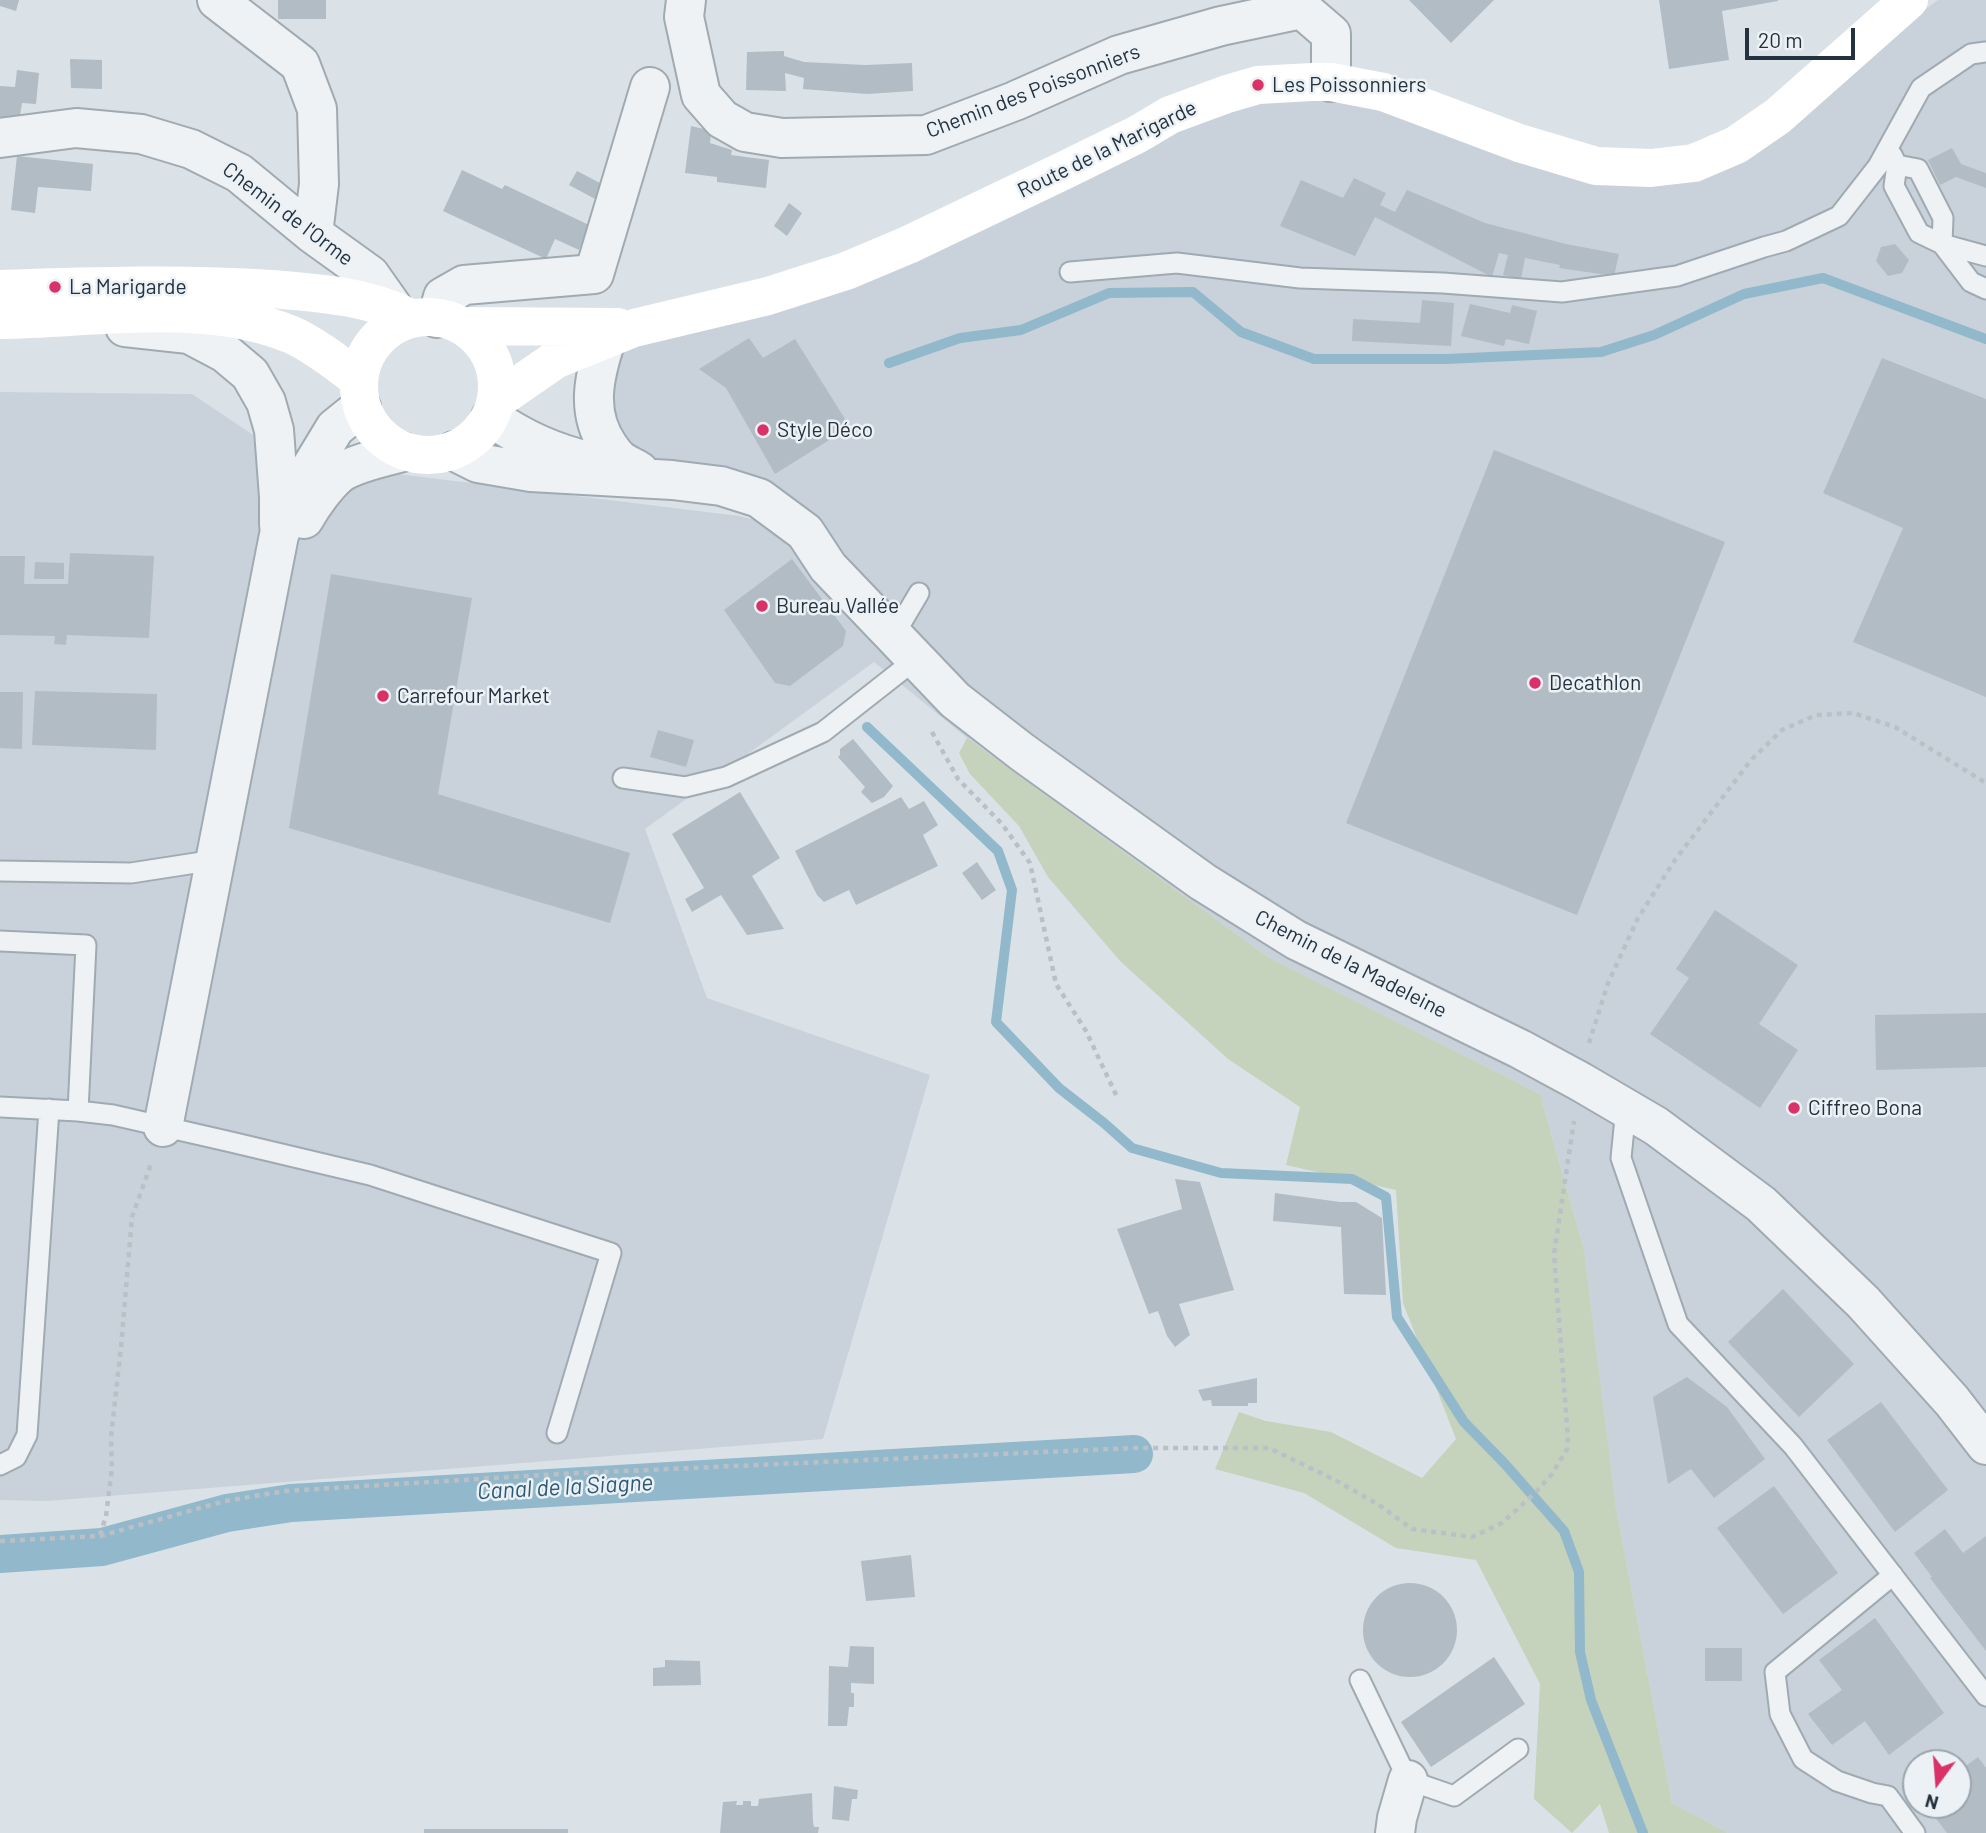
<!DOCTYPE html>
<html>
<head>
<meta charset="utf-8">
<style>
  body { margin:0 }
  #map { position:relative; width:1986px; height:1833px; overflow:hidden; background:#dbe2e7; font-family:Barlow,sans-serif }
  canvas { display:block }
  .north { position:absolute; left:1902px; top:1749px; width:70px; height:70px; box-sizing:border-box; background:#ebf1f5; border:2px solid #9ba5ac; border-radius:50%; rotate:196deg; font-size:19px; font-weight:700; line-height:28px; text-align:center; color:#24323f }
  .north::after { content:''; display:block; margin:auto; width:24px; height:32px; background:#da3268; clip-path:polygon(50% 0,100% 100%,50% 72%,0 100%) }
  .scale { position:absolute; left:1745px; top:28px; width:110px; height:32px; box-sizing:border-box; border:4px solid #24323f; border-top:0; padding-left:9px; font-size:21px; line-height:24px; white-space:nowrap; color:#24323f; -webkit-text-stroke:5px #ebf1f5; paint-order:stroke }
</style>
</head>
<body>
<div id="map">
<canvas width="1986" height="1833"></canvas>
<div class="north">N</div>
<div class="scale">20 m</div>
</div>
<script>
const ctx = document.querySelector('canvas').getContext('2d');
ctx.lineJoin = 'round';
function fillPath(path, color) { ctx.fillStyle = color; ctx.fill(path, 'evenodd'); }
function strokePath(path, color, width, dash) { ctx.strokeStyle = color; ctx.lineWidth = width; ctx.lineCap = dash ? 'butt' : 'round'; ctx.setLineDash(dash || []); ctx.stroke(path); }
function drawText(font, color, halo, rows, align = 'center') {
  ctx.font = font + ' Barlow,sans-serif'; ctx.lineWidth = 5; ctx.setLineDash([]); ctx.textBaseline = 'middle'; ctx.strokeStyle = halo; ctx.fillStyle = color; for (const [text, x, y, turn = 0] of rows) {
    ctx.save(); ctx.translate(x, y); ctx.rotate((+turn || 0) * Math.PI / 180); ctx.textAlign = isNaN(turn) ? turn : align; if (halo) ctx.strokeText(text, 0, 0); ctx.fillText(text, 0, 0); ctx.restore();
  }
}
fillPath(new Path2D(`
  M1938,0H1986V1833H1728L1672,1803L1616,1508L1584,1250L1540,1094L1268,957L967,738L874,662L645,829L707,998L930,1075L823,1439L47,1501L0,1500V392L192,394L292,461L739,516L797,530L630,469L595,384L640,324L756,295L1298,79L1539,143L1688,161L1823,83ZM1916,1763H1958V1805H1916Z`), '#c9d2da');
fillPath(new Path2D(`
  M967,738L1268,957L1540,1094L1584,1250L1616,1508L1672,1803L1728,1833H1609L1600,1804L1572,1833L1534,1799L1540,1684L1476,1560L1396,1548L1304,1493L1215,1469L1239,1412L1266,1421L1331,1432L1422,1478L1456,1439L1403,1303L1396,1190L1286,1165L1300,1107L1228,1059L1120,961L1048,877L1019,826L970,774L959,753Z`), '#c5d2bc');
strokePath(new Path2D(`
  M889,363L960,338L1021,330L1109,293L1193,292L1241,332L1314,359H1446L1601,352L1654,335L1744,294L1823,278L1986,339
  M867,727L998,851L1012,890L996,1022L1059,1088L1104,1123L1132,1148L1221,1173L1352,1179L1386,1197L1397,1317L1464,1422L1505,1464L1564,1531L1579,1572L1580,1652L1591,1700L1643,1833`), '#92b8cb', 10);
strokePath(new Path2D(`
  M0,1554L102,1547L227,1513L291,1503L1134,1454`), '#92b8cb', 38);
fillPath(new Path2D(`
  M0,0H19L16,11L0,6Z
  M278,0H326V19H278Z
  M1409,0H1494L1451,43Z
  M1659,0H1778V1L1722,11L1729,60L1669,69Z
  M784,51V56L804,62L865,65L912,63L913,91L867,94L803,89L804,78L785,73L786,91L746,90L747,52Z
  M70,59L102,60V89L71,88Z
  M17,70L39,73L36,104L22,103L19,122H0V86L15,87Z
  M691,126L708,130L711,134L710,143L732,150L731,155L769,160L766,188L717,182V177L685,173Z
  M1952,148L1961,164L1986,173V188L1956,177L1940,185L1928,160Z
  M17,156L93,164L91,191L38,187L35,213L11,210Z
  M462,170L502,189L505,185L589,225L579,250L555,239L546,259L443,211Z
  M577,171L602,184L597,200L569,185Z
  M1354,178L1386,193L1380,205L1395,212L1407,190L1485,223L1566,244L1619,254L1614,276L1559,268L1560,265L1525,258L1521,279L1503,275L1508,255L1499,253L1492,277L1375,217L1355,256L1280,226L1301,180L1343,198Z
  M789,203L802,213L787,236L774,226Z
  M1895,244L1909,260L1902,273L1888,276L1876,261L1881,247Z
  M1422,300L1454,303L1451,346L1352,341L1353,319L1420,323Z
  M1470,304L1510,313L1512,305L1537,311L1529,344L1506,339L1504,346L1461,336Z
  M749,338L763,358L795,339L850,427L775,474L726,388L699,369Z
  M1882,358L1986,399V697L1853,642L1903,528L1823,493Z
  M1494,450L1725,542L1577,915L1346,823Z
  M70,553L154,556L149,638L67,635L66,645L54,644L55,636L0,635V556H25L24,584H68Z
  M792,559L846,631L843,646L790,686L775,683L724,610Z
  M35,562L64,563V579H34Z
  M331,574L472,598L438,794L630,853L610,923L289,828Z
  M35,691L157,694L156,750L32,745Z
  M0,692H23L22,749L0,748Z
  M658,730L694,740L686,767L650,757Z
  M853,739L893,786L884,797L872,803L861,792L865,787L838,757L840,755V749Z
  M740,792L780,858L752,876L784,929L747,935L721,895L692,912L685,899L704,888L672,834Z
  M901,797L909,809L924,801L938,825L923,835L938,866L856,905L849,890L824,902L817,895L795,851Z
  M977,862L996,890L982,900L962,873Z
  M1715,910L1798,965L1759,1024L1798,1050L1760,1108L1650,1034L1689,978L1676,969Z
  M1986,1013V1067L1876,1070L1875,1015Z
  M1175,1179L1200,1182L1234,1290L1179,1304L1190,1335L1175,1347L1167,1336L1158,1311L1149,1314L1117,1229L1182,1209Z
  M1275,1193L1340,1202H1356L1382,1218L1386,1295L1344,1294L1341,1227L1273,1221Z
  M1783,1289L1854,1364L1799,1417L1728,1342Z
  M1687,1377L1727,1407L1765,1459L1714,1498L1691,1469L1668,1484L1653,1397Z
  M1257,1378V1403H1248V1406H1212L1211,1400L1203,1401L1198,1390Z
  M1881,1402L1948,1490L1895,1532L1827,1440Z
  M1774,1486L1838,1573L1783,1614L1717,1528Z
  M1945,1529L1963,1553L1986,1536V1651L1930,1578L1932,1577L1914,1553Z
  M911,1555L915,1597L866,1601L861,1561Z
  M1363 1630a47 47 0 1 1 94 0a47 47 0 1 1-94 0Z
  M1875,1618L1944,1713L1889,1755L1865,1721L1832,1745L1808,1714L1842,1690L1819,1660Z
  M850,1646L874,1647V1684L851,1683V1693H854V1707H849L847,1726H828L829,1666L848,1667Z
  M1705,1648H1742V1681H1705Z
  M1494,1657L1525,1704L1431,1767L1401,1722Z
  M665,1660L700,1661L701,1685L653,1686V1668L665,1667Z
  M1978,1757L1986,1768V1833H1947L1926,1805H1958V1772Z
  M834,1786L858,1790L857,1799H852L849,1821L832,1819Z
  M812,1793L813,1822L814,1827H819L818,1833H720L723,1802L737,1801L736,1805H743V1801H751V1806H758L759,1799Z
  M424,1829H568V1833H424Z`), '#b2bcc4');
const lane = new Path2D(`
  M1892,155L1897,165L1894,186L1919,233L1942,244L1986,256
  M1897,165L1918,169L1943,218L1942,244L1971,282L1986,289
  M1070,272L1177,263L1300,278L1443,283L1562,292L1677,276L1764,247L1786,241L1839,216L1878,166L1921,88L1971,54L1986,52
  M893,637L919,593
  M623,778L685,787L726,777L823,732L916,659
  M0,871L131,873L215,860
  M0,941L86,945L78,1111
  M0,1107L78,1111L113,1115L231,1142L370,1175L611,1253L557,1433
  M1626,1108L1621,1158L1678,1324L1793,1446L1986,1696
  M0,1465L16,1457L27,1435L49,1109
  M1893,1575L1775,1672L1780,1714L1803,1759L1837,1781L1872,1793L1888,1796L1915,1833
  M1360,1680L1408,1780L1454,1796L1518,1749`);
const street = new Path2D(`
  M217,0L300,64L317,109L319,184L313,234
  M686,0L684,17L701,95L722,119L745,132L782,138L926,135L1015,101L1119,55L1221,26L1302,9L1331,34V82
  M0,138L76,128L141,134L191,149L239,173L313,234L370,275L394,309
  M437,318L443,297L464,285L594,274L650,87
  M125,327L189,334L225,353L250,374L266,402L274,430L279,497V525
  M606,340C594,376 585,413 609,447C612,451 615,456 620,460C625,464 633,467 639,471
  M491,417C520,438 556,454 592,462
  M454,451L478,463L531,472L672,480L721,486L759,498L805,532L828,567L955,700L1022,752L1203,882L1296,940L1520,1049L1581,1082L1656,1126L1761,1204L1863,1302L1952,1401L1986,1445
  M304,519C312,505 326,485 339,474C352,464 387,456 403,452
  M163,1127L279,535L295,494L335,428L361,407
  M1395,1833L1397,1818L1408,1780`);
strokePath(lane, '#a0aab1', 23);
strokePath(street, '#a0aab1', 42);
strokePath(new Path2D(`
  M932,732L958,779L1002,824L1030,863L1056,984L1086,1031L1118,1099
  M1589,1043L1608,983L1638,918L1675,860L1751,760L1782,730L1816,715L1853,713L1895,727L1986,783
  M100,1535L106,1516L112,1468L111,1437L121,1347L132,1217L152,1161
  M0,1541L100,1536L225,1501L285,1491L559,1474L1133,1448H1269L1335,1480L1379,1505L1412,1529L1472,1537L1502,1523L1535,1493L1552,1474L1567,1449L1568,1439L1554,1254L1574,1121`), '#b9c0c6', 4.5, [5, 5]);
strokePath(lane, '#eef2f5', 19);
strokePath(street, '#eef2f5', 38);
strokePath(new Path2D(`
  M0,289C91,286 181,283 272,289C319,293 370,296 412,319
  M359 386a69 69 0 1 1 138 0a69 69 0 1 1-138 0Z
  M0,320C93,319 204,298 292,335C313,344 340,365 358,379
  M463,326L618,327
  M497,400L555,360L634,328L768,296L846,271L908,245L1067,169L1138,134L1170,115L1227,94L1258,85L1312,82H1331L1383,92L1519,143L1596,166L1651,168L1694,163L1736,145L1778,116L1909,0`), '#fff', 38);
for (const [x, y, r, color] of [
  [1258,85,7,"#da3268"],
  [55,287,7,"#da3268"],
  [763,430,7,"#da3268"],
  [762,606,7,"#da3268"],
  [1535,683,7,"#da3268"],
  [383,696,7,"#da3268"],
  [1794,1108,7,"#da3268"]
]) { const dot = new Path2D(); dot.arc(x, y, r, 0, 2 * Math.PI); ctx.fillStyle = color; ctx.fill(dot); strokePath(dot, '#ebf1f5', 2.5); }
drawText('21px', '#24323f', '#ebf1f5', [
  ["Les Poissonniers",1272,85],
  ["La Marigarde",69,287],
  ["Style Déco",777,430],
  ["Bureau Vallée",776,606],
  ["Decathlon",1549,683],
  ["Carrefour Market",397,696],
  ["Ciffreo Bona",1808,1108]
], 'left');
drawText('21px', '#24323f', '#ebf1f5', [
  ["Chemin des Poissonniers",1033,91,-21],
  ["Route de la Marigarde",1107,149,-26],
  ["Chemin de l'Orme",288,214,37],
  ["Chemin de la Madeleine",1351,964,27]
]);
drawText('italic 23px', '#2b5976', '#ebf1f5', [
  ["Canal de la Siagne",565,1487,-3]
]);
</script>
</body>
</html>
